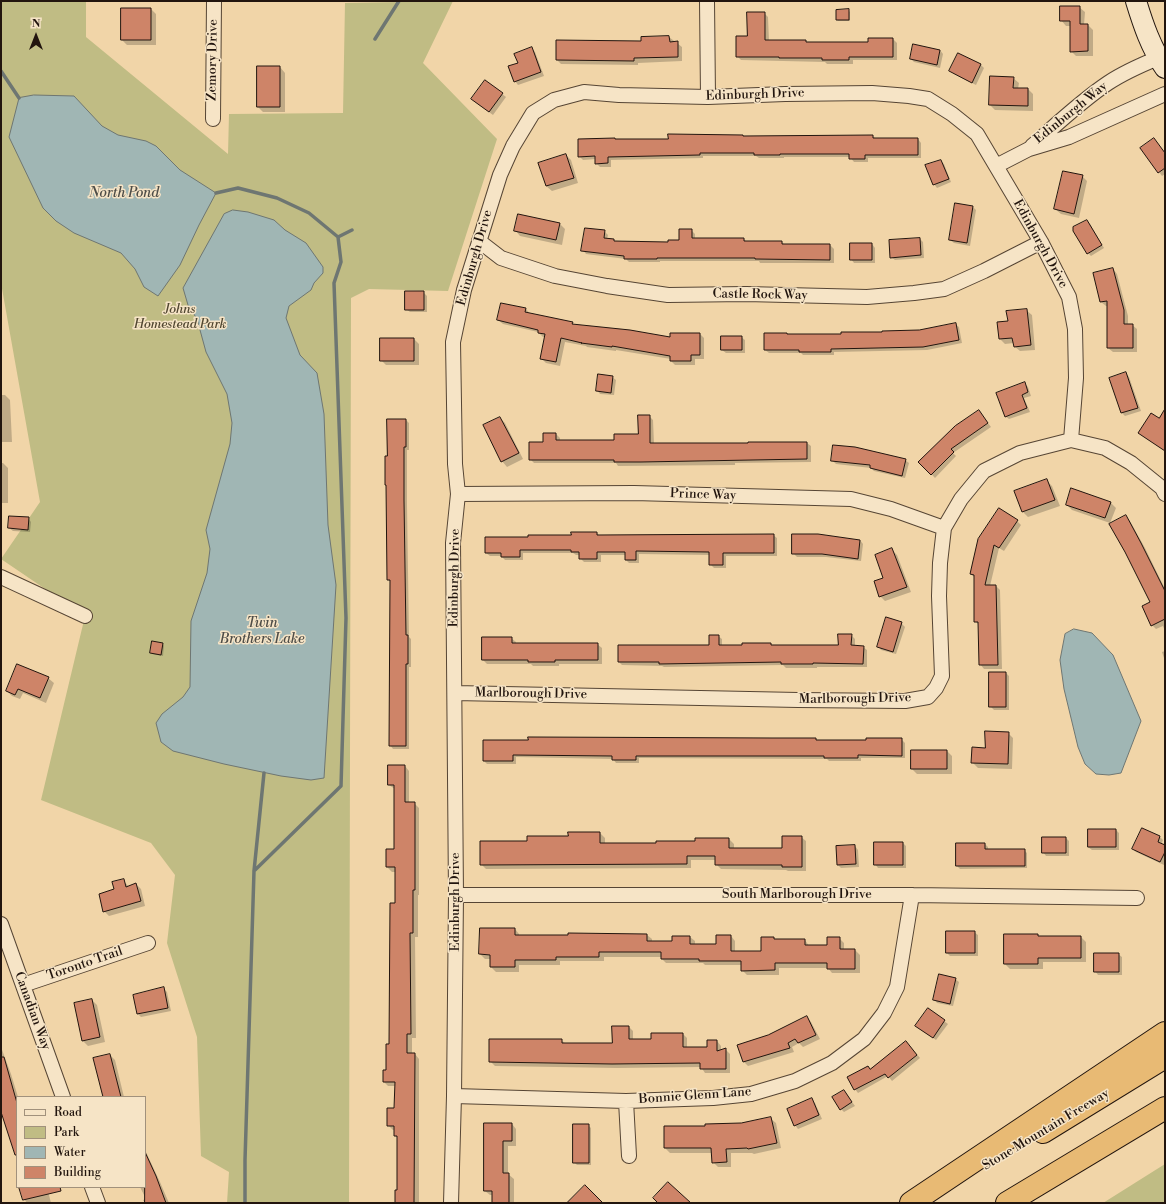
<!DOCTYPE html>
<html>
<head>
<meta charset="utf-8">
<style>
  body { margin:0 }
  #map { position:relative; width:1166px; height:1204px; overflow:hidden; background:#f1d5a8; font-family:"Libre Bodoni",serif }
  canvas { display:block }
  .frame { position:absolute; inset:0; border:2px solid #22150e; pointer-events:none }
  .legend { position:absolute; left:16px; top:1096px; width:130px; height:92px; box-sizing:border-box; background:#f6e4c6; border:1px solid #a1917c; margin:0; padding:5px 7px; list-style:none; font-size:12px; color:#22150e }
  .legend li { display:flex; align-items:center; gap:8px; height:20px }
  .legend b { width:20px; border:1px solid #a1917c }
  .north { position:absolute; left:16px; top:16px; width:40px; height:40px; -webkit-text-stroke:3px #f6e4c6; paint-order:stroke; rotate:0deg; font-size:11px; font-weight:700; line-height:16px; text-align:center; color:#22150e }
  .north::after { content:''; display:block; margin:auto; width:14px; height:18px; background:#22150e; clip-path:polygon(50% 0,100% 100%,50% 72%,0 100%) }
</style>
</head>
<body>
<div id="map">
<canvas width="1166" height="1204"></canvas>
<div class="frame"></div>
<ul class="legend">
<li><b style="height:5px;background:#f6e4c6"></b>Road</li>
<li><b style="height:11px;background:#c0bc84"></b>Park</li>
<li><b style="height:11px;background:#a0b6b4"></b>Water</li>
<li><b style="height:11px;background:#ce8468"></b>Building</li>
</ul>
<div class="north">N</div>
</div>
<script>
const ctx = document.querySelector('canvas').getContext('2d');
ctx.lineJoin = 'round';
function fillPath(path, color) { ctx.fillStyle = color; ctx.fill(path, 'evenodd'); }
function strokePath(path, color, width, dash) { ctx.strokeStyle = color; ctx.lineWidth = width; ctx.lineCap = dash ? 'butt' : 'round'; ctx.setLineDash(dash || []); ctx.stroke(path); }
function drawText(font, color, halo, rows, align = 'center') {
  ctx.font = font + ' "Libre Bodoni",serif'; ctx.lineWidth = 3; ctx.setLineDash([]); ctx.textBaseline = 'middle'; ctx.strokeStyle = halo; ctx.fillStyle = color; for (const [text, x, y, turn = 0] of rows) {
    ctx.save(); ctx.translate(x, y); ctx.rotate((+turn || 0) * Math.PI / 180); ctx.textAlign = isNaN(turn) ? turn : align; if (halo) ctx.strokeText(text, 0, 0); ctx.fillText(text, 0, 0); ctx.restore();
  }
}
fillPath(new Path2D(`
  M1,1H86V37L228,154L229,114L343,113L345,3L453,1L423,63L497,139L448,291L369,289L351,298L349,1203H227L229,1172L201,1156L197,1037L167,943L175,875L151,843L41,800L85,616L1,559L40,502L1,283Z
  M1165,1164V1203H1103Z`), '#c0bc84');
const water = new Path2D(`
  M34,95L74,96L102,126L118,135L146,141L156,146L180,170L216,193L199,225L180,265L158,296L144,287L135,269L121,253L74,233L56,221L43,208L9,137L19,98Z
  M233,210L248,212L274,220L285,230L306,243L323,267V273L314,283L311,290L289,306L286,318L300,355L317,373L324,414L328,525L336,585L324,778L311,780L281,776L224,764L173,751L161,742L156,723L162,714L183,697L190,687L191,621L207,573L210,549L206,530L230,444L232,423L227,394L206,352L197,319L188,305L183,288L224,214Z
  M1074,629L1092,633L1113,655L1141,721L1121,773L1109,775L1096,774L1085,764L1078,747L1064,689L1060,660L1065,634Z`);
fillPath(water, '#a0b6b4');
strokePath(water, '#6e7672', 1);
fillPath(new Path2D(`
  M1079,7L1085,12L1084,25H1088L1093,30V56H1076L1071,51V26H1066L1061,20Z
  M122,9H151L156,14V45H127L122,40Z
  M848,10L850,12V21H838L837,20Z
  M764,13L768,17L769,41H806L807,43H869L893,39L897,43V60H853V64H827L825,62L741,60L737,56L748,37Z
  M669,37L682,47V61L638,63V65L561,64L557,60Z
  M532,49L535,52L544,76L518,85L515,81Z
  M940,50L943,54L940,68L914,62L911,59Z
  M959,54L981,65L984,68L976,85L954,74L950,71Z
  M280,67L285,73V112H263L258,107Z
  M1013,78L1019,83L1018,89H1028L1033,94V111L995,110L990,105Z
  M485,81L506,97L493,115L475,102Z
  M873,136L876,139H918L921,143V158H868V162H854L850,157H784V158H759L756,156H703V158L611,160V167H600L596,163V159L583,160L579,156L616,140Z
  M1154,139L1165,153V174L1162,176L1141,148Z
  M566,155L571,160L578,183L552,191L546,186Z
  M941,161L944,164L951,182L937,188L934,184Z
  M1082,176L1087,181L1079,218L1061,214L1055,209Z
  M973,207L976,210L970,246L954,243L950,240Z
  M518,215L560,224L565,229L562,245L520,236L515,230Z
  M1087,221L1090,224L1104,248L1091,256L1088,253Z
  M691,230L695,234V239H744L747,242H782L785,245H830L834,249V263H760L759,261H660V262H629L626,259L586,254L583,250L604,231L608,235L607,239L614,240L615,242L669,243L680,241Z
  M920,239L923,242L924,258L895,260L891,257Z
  M851,244H872L875,248V263H854L851,259Z
  M1113,269L1117,274L1128,316V325H1132L1137,329V352H1113L1108,348V306H1106L1101,302L1094,274Z
  M423,292L427,296V312H410L406,309Z
  M526,309L530,314L572,322L575,326L671,338L700,334L704,338V359H695V365H675L671,361V359L616,350V351L587,347L586,346L565,342L560,366L546,363L541,358L545,337H543L538,332L503,324L498,320Z
  M1026,310L1032,315L1035,350L1020,351L1014,346V343L1005,344L1000,339L1009,322Z
  M955,324L959,327L962,343L927,350L834,352V355H803L801,353H769L765,350L842,335L920,331Z
  M741,337L745,340V353H726L722,350Z
  M414,339L419,344V365H386L381,360Z
  M1126,373L1129,377L1141,411L1125,416L1122,413L1110,379Z
  M612,377L616,380L614,395L600,394L597,390Z
  M1024,383L1028,387L1031,396L1024,398L1030,412L1009,419L1005,416Z
  M1,395H5L10,400L12,442H1Z
  M979,411L991,427L953,453L956,456L935,478L920,462Z
  M649,416L653,420L654,444L807,443L811,446V462L735,463V465L618,466L616,463H534L530,459L544,443L556,434L560,438V441H615L639,435Z
  M500,418L505,423L523,459L507,467L502,461L484,426Z
  M406,420L409,423V450H407V504L409,637L411,639V667H409V749H393L390,745L391,582L388,580V457Z
  M905,460L909,463L905,478L874,471L871,468L836,464L833,461Z
  M1,463H3L8,468V503H1Z
  M1047,481L1052,486L1060,506L1028,517L1023,512L1016,492Z
  M1110,502L1116,508L1110,523L1072,510L1067,505Z
  M1125,516L1130,521L1145,548L1165,589V631L1163,626L1156,629L1152,625L1151,603Z
  M28,518L31,522L30,532L13,531L9,528Z
  M1017,521L1021,525L1004,551L999,548L990,586H996L1000,590L1002,669H984L980,664L979,625L975,621V578L971,574L979,540Z
  M597,533L600,536L773,535L777,538V556H726V568H714L710,564V555L639,554V563H629L626,560V555H601V562H584L580,558V555H576L573,553H523V560H505L501,556H490L486,553L529,538L572,536Z
  M860,540L863,544L861,561L826,557H797L794,554Z
  M892,550L897,555L911,592L885,601L880,596Z
  M901,623L905,627L896,654L881,650L878,646Z
  M851,635L855,639V647H863L867,650V667H817V668H786L783,665L664,667L662,666L622,665L619,662L710,646L718,636L722,639V646L771,644L773,646H839Z
  M511,638L516,642V644H597L602,648V664H559V666H533L531,664H487L483,660Z
  M152,642L163,644L164,646L163,656L152,654L151,653Z
  M1165,651V661L1162,652Z
  M1006,673L1009,676V710H994L990,706Z
  M48,678L54,683L46,703L23,693L20,699L12,696L7,691Z
  M1008,733L1013,738L1012,769L978,768L972,762L986,749Z
  M816,739L818,741H867L901,739L905,743V758H861V761H829L827,759L639,758V763H616L613,759L516,757V764H487L484,761V741Z
  M912,751H947L952,756V774H917L912,769Z
  M405,766L409,771V803H414L419,808V895H418V937H415L416,1038H412V1054H415L419,1059V1203H396L398,1191V1138L395,1136V1130H393L388,1125L395,1109L396,1086H388L384,1082L387,1071L390,1045L396,904V872H392L387,867L395,850V789L389,785Z
  M1142,829L1160,837L1163,840L1161,845L1165,846V862L1164,865L1136,852L1133,849Z
  M1116,830L1119,833V850H1092L1088,847Z
  M600,833L605,838V844H657L729,839L734,844V849H783L801,837L806,841V871H788L786,870L721,869L716,864V860H691V868L486,869L481,864L528,842Z
  M1066,838L1069,841V856H1046L1043,852Z
  M903,843L906,846V868H878L875,864Z
  M985,844L988,847V850H1024L1027,853V868L960,869L957,866Z
  M855,846L858,850L859,867L841,868L838,865Z
  M123,880L129,887L136,884L141,889L145,906L109,916L104,911L115,890Z
  M515,929L519,934V936L647,935L652,939V942H673L690,937L695,941V945H717L731,936L735,941V952H762L774,938L776,940H805L809,946H828L839,938L844,943V950H855L860,955V973H832L828,968H779V975H747L742,970V965H705L703,963H666L662,959V957H604V961H560V965H519V972H496L491,967V959H485L480,954Z
  M974,932L978,935V956H950L947,953Z
  M1005,935H1038L1039,937H1081L1086,942V962H1043V969H1010L1005,964Z
  M1118,954L1122,957V975H1098L1095,971Z
  M955,979L959,982L953,1006L937,1003L934,999Z
  M163,988L167,992L171,1011L141,1017L138,1014Z
  M92,1000L97,1005L105,1042L88,1046L83,1041Z
  M928,1009L948,1024L936,1040L920,1029Z
  M807,1017L811,1022L820,1039L803,1047L799,1043L792,1047L794,1052L748,1066L744,1062L738,1045L769,1036Z
  M629,1027L633,1031V1040H652L683,1034L687,1038V1048H708L717,1041L721,1046V1051L726,1050L730,1054V1073H705L701,1067L617,1068L495,1066L490,1061L561,1040L566,1044H613Z
  M909,1045L920,1058L892,1081L888,1076L858,1093L855,1089L871,1070Z
  M1,1047L11,1074L18,1097H17V1154L1,1105Z
  M110,1055L115,1060L124,1097H104Z
  M844,1091L855,1106L844,1112L841,1109Z
  M812,1100L815,1103L822,1119L798,1129L795,1125Z
  M770,1118L776,1123L781,1148L754,1154L752,1153H731V1167H718L713,1162V1153H670L665,1148L706,1127L741,1124Z
  M485,1124H512L516,1129V1146H508V1174L514,1179V1203H493V1195H490L485,1191Z
  M588,1125L591,1128V1165H577L574,1162Z
  M145,1150L160,1182L169,1203H145L143,1200L146,1199L140,1187H145Z
  M20,1187H47L51,1203H36V1202L27,1203L24,1199Z`), '#0003');
strokePath(new Path2D(`
  M375,39L399,1
  M1,71L19,98
  M216,193L238,188L277,198L309,213L338,237L341,262L334,283L346,618L341,786L254,871
  M338,237L352,230
  M245,1203V1160L254,871L264,773`), '#6e7672', 3.5);
const building = new Path2D(`
  M1060,6H1080V24H1088V51L1070,52V21H1060Z
  M121,8H151V40H121Z
  M849,9V20H836V10Z
  M747,12H765V40H806V42H868V38H893V57H849V60H822V58H779V57H736V36H747Z
  M669,36L670,42L678,41V57L634,58V61L556,60V40L641,41V37Z
  M913,44L940,50L937,65L910,59Z
  M532,47L541,72L514,82L508,66L518,63L514,54Z
  M958,53L981,64L972,83L949,71Z
  M257,66H280V107H257Z
  M990,76L1014,77L1013,88H1028V106L989,105Z
  M485,80L503,93L489,112L471,99Z
  M668,134L743,135V136L873,135V138H918V155H865V159H849V154H780V155H754V153H700V155L608,157V163L595,164V156L578,157V139L615,138V139H668Z
  M1154,138L1165,153V168L1158,173L1140,148Z
  M566,154L574,178L546,186L538,163Z
  M941,160L949,179L933,185L925,165Z
  M1063,171L1083,175L1074,214L1054,209Z
  M955,203L973,206L967,243L949,240Z
  M518,214L560,223L556,240L514,231Z
  M1087,220L1102,245L1087,254L1073,231V227Z
  M585,228L605,230L604,238L614,239V241L668,242V240H679V229H692V238H744V241H782V244H830V260L755,259V258H657V259H624V256L581,251Z
  M920,238L921,255L890,258L889,240Z
  M850,243H872V260H850Z
  M1113,268L1124,310V324H1133V348H1107V301L1100,302L1093,273Z
  M405,291H424V310H405Z
  M501,303L526,308L525,312L573,322L572,324L630,330L670,337V333H700V355H691V361H670V356L612,346V347L581,343H582L561,338L556,362L540,359L545,334L538,333V330L497,320Z
  M1027,309L1031,345L1014,347L1012,338L999,339L997,322L1008,321L1006,311Z
  M956,323L959,340L923,347L831,349V352H799V350H764V333H787V334H841V332H882V331L919,330Z
  M721,336H742V350H721Z
  M380,338H414V361H380Z
  M1126,372L1138,408L1121,413L1109,378Z
  M598,374L613,376L611,393L596,391Z
  M1025,382L1028,392L1022,395L1027,408L1005,417L996,393Z
  M1165,409V451L1138,433L1151,413L1159,418Z
  M979,410L988,423L951,449L954,452L931,475L918,462L955,426Z
  M638,415H650V443H748V442H807V459L641,462H614V460H529V442H543V433H556V440H614V434H638Z
  M500,417L519,453L501,462L483,425Z
  M387,419H406V447H404V500L406,635H408V664H406V746H389L390,580H387L386,485H385V456H387Z
  M833,445L855,447L906,459L902,476L870,468V465L831,461Z
  M1047,479L1055,500L1022,512L1014,491Z
  M1071,488L1111,502L1105,518L1066,505Z
  M999,508L1018,520L999,548L994,545L985,585H996L998,665H979L978,622H974V575L970,574L978,539Z
  M1126,515L1141,543L1165,591V619L1151,626L1142,606L1150,602L1125,552L1109,524Z
  M9,516L29,517L28,530L8,528Z
  M571,532H597V535L774,534V553H723V565H709V552L636,551V560H625V552H597V559H579V552H571V550H520V557H501V553H485V537H528V535H571Z
  M792,534H818L860,540L858,559L822,554H792Z
  M892,548L907,587L879,597L874,581L883,578L875,555Z
  M886,617L902,622L893,652L877,647Z
  M838,634H852L851,645L864,646L863,664L813,663V664H781V662L659,664V662H618V645H709V635H719V645H742V643H771V645H838Z
  M482,637H512V643H598V660H555V662H528V660H482Z
  M152,641L163,643L161,655L150,653Z
  M17,664L49,677L40,698L18,689L15,695L6,691Z
  M989,672H1006V707H989Z
  M985,731L1009,732L1008,764L971,763L972,747L985,748Z
  M528,737L772,738H816V740H866V738H902V756L858,755V758H824V756H636V760H612V756L513,755V761H483V740H528Z
  M911,750H947V769H911Z
  M388,765H405V802H415V890H413V933H410L411,1034H407V1053H415L414,1203H395V1190H397V1136H394V1126H387V1108H394L395,1082H383V1070H386V1044H389L390,903H395V867H386V849H394V785H388Z
  M1142,828L1160,836L1158,842L1165,845V852L1160,862L1132,849Z
  M1088,829H1116V847H1088Z
  M568,832H600V843H656V841H695V838H729V848H782V836H802V867H782V865H715V856H687V864L480,865V841H527V836H568Z
  M1042,837H1066V853H1042Z
  M874,842H903V865H874Z
  M956,843H985V849H1025V866H956Z
  M855,845L856,864L837,865L836,846Z
  M124,879L126,887L136,883L141,901L103,912L99,894L114,889L112,882Z
  M480,928H515V935H568V933L647,934V941H672V936H690V944H716V935H731V951H761V937H774V939H805V945H827V937H840V949H855V969H827V963H775V970L741,971V961H699V959H661V952H599V957H556V960H515V967H490V955L479,954Z
  M946,931H975V953H946Z
  M1004,934H1038V936H1081V958H1038V964H1004Z
  M1094,953H1119V972H1094Z
  M939,974L956,978L950,1004L933,1000Z
  M164,987L168,1008L137,1014L133,995Z
  M92,999L100,1037L82,1041L74,1003Z
  M928,1008L945,1020L933,1038L915,1026Z
  M807,1016L816,1035L798,1043L795,1039L788,1043L790,1048L743,1062L737,1045L768,1035Z
  M612,1026H629V1039H651V1033H683V1047H707V1040H717V1051L726,1048V1069H700V1063L612,1064L489,1062V1039H562V1043H612Z
  M906,1041L917,1055L888,1078L885,1074L854,1090L847,1077L868,1066L870,1069Z
  M110,1054L121,1097H103L93,1058Z
  M1,1057H4L17,1103V1155H15L1,1112Z
  M844,1090L852,1102L840,1110L832,1097Z
  M812,1098L819,1115L794,1126L787,1109Z
  M771,1117L777,1143L748,1149L747,1148L726,1149L727,1162L712,1163L711,1148H664V1126H705V1124L741,1123Z
  M484,1123H512V1141H503V1173H509V1203H492V1191H484Z
  M573,1124H589V1163H573Z
  M145,1152L156,1176L166,1203H145Z
  M668,1182L691,1203H658L653,1198Z
  M585,1185L603,1203H567Z
  M19,1187H60L61,1191L23,1200Z`);
fillPath(building, '#ce8468');
strokePath(building, '#22150e', 1);
const street = new Path2D(`
  M707,1L708,97
  M213,119L214,1
  M1032,146C1057,124 1081,101 1108,83C1123,73 1141,65 1158,58
  M996,166L1029,149L1069,137L1165,94
  M479,241L501,258L555,276L607,286L668,295L746,294L867,297L914,293L944,289L984,271L1041,242
  M458,494L634,493L851,499L891,509L944,528
  M1,577L85,616
  M455,693L798,700L905,701L928,697L936,688L942,676L939,596L940,563L944,528L961,499L984,471L1020,453L1071,440L1105,448L1131,463L1162,488L1165,494
  M456,895H912L1137,898
  M1,924L63,1097
  M23,985L148,943
  M454,1096L626,1101L713,1098L751,1094L795,1081L832,1063L864,1039L884,1013L897,987L912,895
  M626,1101L629,1156
  M92,1187L98,1203
  M451,1203L454,1096L456,895L453,543L458,494L455,464L453,342L464,290L500,175L513,146L533,113L554,100L584,92L619,95L708,97L785,94L872,93L909,96L928,99L952,114L977,134L1041,242L1069,297L1075,329L1076,378L1071,440`);
const secondary = new Path2D(`
  M1136,1C1143,24 1151,48 1165,68`);
const highway = new Path2D(`
  M1043,1132L1165,1057
  M911,1203L1165,1033
  M1007,1203L1165,1108`);
strokePath(street, '#564534', 16);
strokePath(secondary, '#22150e', 22);
strokePath(highway, '#22150e', 24);
strokePath(street, '#f6e4c6', 14);
strokePath(secondary, '#f6e4c6', 20);
strokePath(highway, '#e8ba74', 22);
drawText('13px', '#22150e', '#f6e4c6', [
  ["Zemory Drive",213,60,-89],
  ["Edinburgh Drive",755,95,-2],
  ["Edinburgh Way",1071,113,-39],
  ["Edinburgh Drive",1040,244,61],
  ["Edinburgh Drive",475,258,-74],
  ["Castle Rock Way",760,295,1],
  ["Prince Way",703,495,2],
  ["Edinburgh Drive",455,578,-89],
  ["Marlborough Drive",531,694,1],
  ["Marlborough Drive",855,699,-1],
  ["South Marlborough Drive",797,895],
  ["Edinburgh Drive",456,902,-90],
  ["Toronto Trail",85,964,-19],
  ["Canadian Way",32,1011,70],
  ["Bonnie Glenn Lane",695,1096,-4],
  ["Stone Mountain Freeway",1046,1130,-31]
]);
drawText('italic 13px', '#514731', '#f6e4c6', [
  ["Johns",180,310],
  ["Homestead Park",180,325]
]);
drawText('italic 14px', '#4e4d48', '#f6e4c6', [
  ["North Pond",124,194],
  ["Twin",262,624],
  ["Brothers Lake",262,640]
]);
</script>
</body>
</html>
